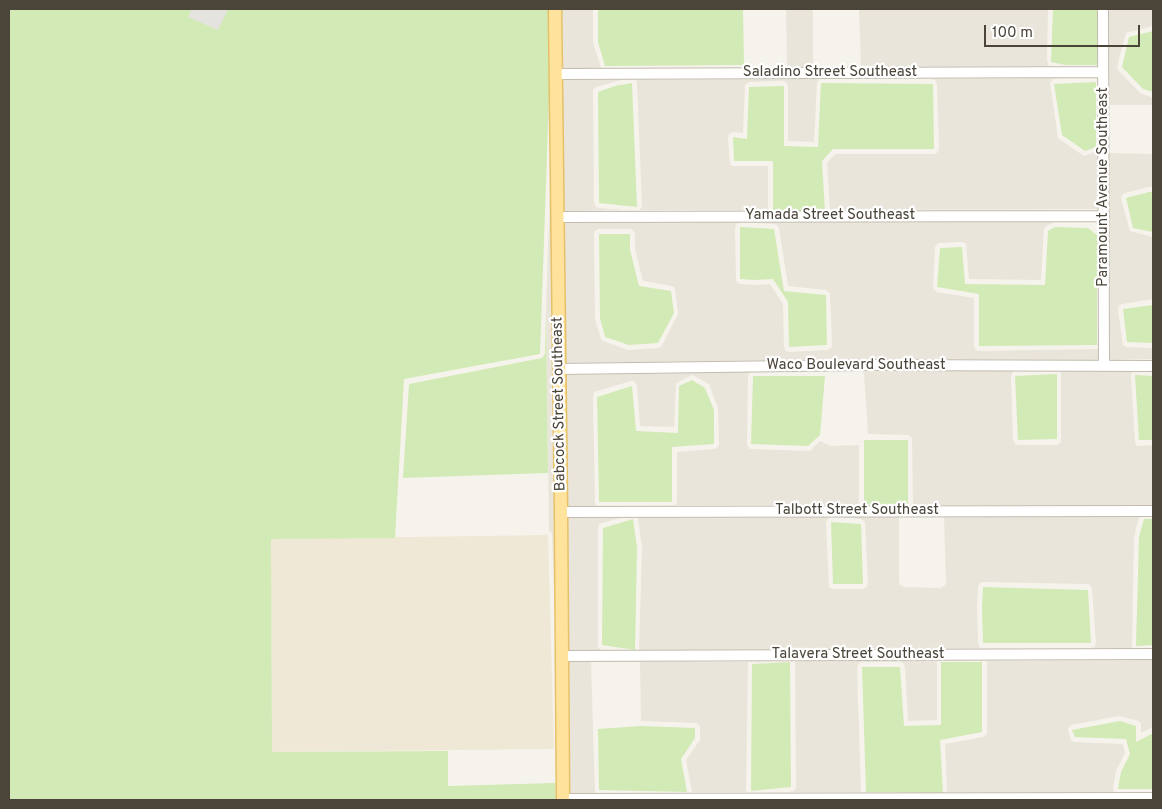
<!DOCTYPE html>
<html>
<head>
<meta charset="utf-8">
<style>
  body { margin:0 }
  #map { position:relative; width:1162px; height:809px; overflow:hidden; background:#f6f3ec; font-family:Overpass,sans-serif }
  canvas { display:block }
  .frame { position:absolute; inset:0; border:10px solid #4b4439; pointer-events:none }
  .scale { position:absolute; left:984px; top:25px; width:156px; height:22px; box-sizing:border-box; border:2px solid #4b4439; border-top:0; padding-left:6px; font-size:15px; line-height:18px; white-space:nowrap; color:#4b4439; -webkit-text-stroke:4px #fff; paint-order:stroke }
</style>
</head>
<body>
<div id="map">
<canvas width="1162" height="809"></canvas>
<div class="frame"></div>
<div class="scale">100 m</div>
</div>
<script>
const ctx = document.querySelector('canvas').getContext('2d');
ctx.lineJoin = 'round';
function fillPath(path, color) { ctx.fillStyle = color; ctx.fill(path, 'evenodd'); }
function strokePath(path, color, width, dash) { ctx.strokeStyle = color; ctx.lineWidth = width; ctx.lineCap = dash ? 'butt' : 'round'; ctx.setLineDash(dash || []); ctx.stroke(path); }
function drawText(font, color, halo, rows, align = 'center') {
  ctx.font = font + ' Overpass,sans-serif'; ctx.lineWidth = 4.5; ctx.setLineDash([]); ctx.textBaseline = 'middle'; ctx.strokeStyle = halo; ctx.fillStyle = color; for (const [text, x, y, turn = 0] of rows) {
    ctx.save(); ctx.translate(x, y); ctx.rotate((+turn || 0) * Math.PI / 180); ctx.textAlign = isNaN(turn) ? turn : align; if (halo) ctx.strokeText(text, 0, 0); ctx.fillText(text, 0, 0); ctx.restore();
  }
}
fillPath(new Path2D(`
  M560,9H593V42L601,68H561Z
  M786,9H813V67H787Z
  M859,9H1048L1047,61L1049,66L861,67Z
  M1109,9H1153V26L1126,33L1117,67L1119,71L1140,93L1153,98V105H1109Z
  M1059,78L1053,79L1050,83L1058,138L1084,156L1098,151V209L830,210L827,163L835,154H934L937,153L939,149L937,84L935,80L931,79Z
  M819,79L817,83L814,142L788,141V86L786,82L783,81L749,82L745,85L743,133L733,132L729,134L728,138L730,163L731,165L734,166H768V210H640L642,206L637,83L636,80Z
  M561,80H621L596,87L593,90L594,203L596,207L599,208L624,210L562,211Z
  M1109,153L1153,154V187H1148L1125,193L1122,195L1121,198L1130,231L1153,237V299L1122,304L1119,305L1118,310L1123,345L1126,347L1153,348V359L1110,360Z
  M551,162L558,709L552,535L551,532L549,531L546,310Z
  M740,222L736,224L735,228L736,280L737,283L740,284L755,285L770,284L783,304L784,347L786,351L789,352L827,350L831,348L832,345L830,294L826,290L788,286L779,228L777,225L774,224L741,222H1054L1046,226L1044,229L1041,280L969,279L966,244L962,242L939,243L936,245L935,247L933,288L937,292L974,298V346L975,349L977,351L1099,349V360L869,359L565,363L563,223ZM598,229H630L633,230L635,234V249L643,281L672,286L675,288L678,314L661,347L658,348L628,350L603,341L601,339L595,319L594,234L595,231Z
  M853,371H1013L1011,376L1013,440L1015,444L1018,445H1057L1061,442V371L1132,372L1131,375L1135,442L1136,445L1139,446L1153,445V505H913L912,439L910,436L908,435L868,434L864,374L862,371Z
  M750,372L748,376L747,444L749,448L751,449L808,451L811,450L820,441L831,446L859,445V505H676L677,502V452L714,449L717,448L719,445L718,408L709,384L692,375L676,383L674,427L640,426L637,386L634,381H631L594,392L593,397L595,502L596,506H567L565,375Z
  M829,517L826,522L829,586L830,588L833,589H863L867,587L868,584L865,522L861,519L840,517H899V582L900,585L904,587L941,588L945,585L946,582L944,517H1139L1134,537L1132,648H1091L1095,646L1096,643L1092,589L1090,585L1088,584L983,582L980,583L978,586L977,607L978,643L980,648L983,649L1078,648L639,650L642,548L638,518Z
  M567,518H620L602,523L599,524L598,528V648L602,650H568Z
  M1153,660V727L1141,733V724L1139,721L1119,716L1071,725L1068,729L1071,740L1073,742L1123,744L1125,753L1116,771L1113,788L1114,792H947L945,744L983,737L987,734V661Z
  M795,661H937V720L908,721L905,667L903,663L900,662H862L859,663L857,668L861,792H788L794,791L796,787Z
  M568,662H591L595,793H568Z
  M640,662H748L746,792H692L686,760L700,740V727L698,724L695,723L641,721Z`), '#eae5da');
fillPath(new Path2D(`
  M548,535L554,749L272,752L271,539Z`), '#efe8d6');
fillPath(new Path2D(`
  M9,9H548L550,70L540,354L404,379L395,538L271,539L272,752L448,751V786L555,783L556,800H9Z
  M598,9H743L744,65L605,66L598,42Z
  M1053,9H1098L1097,65H1066L1051,62Z
  M1153,31V92L1143,89L1122,67L1129,37Z
  M1096,82V147L1085,151L1062,135L1054,84Z
  M632,83L637,207L599,203L598,92L615,86Z
  M821,83L933,84L934,149H833L822,161L825,212L773,214V161H734L733,137L747,139L749,87L784,86V146L818,147Z
  M1149,192H1153V232L1133,228L1126,198Z
  M740,227L774,229L784,291L826,295L827,345L789,347L788,302L773,279L754,280L740,279Z
  M1055,227L1088,228L1097,235V345L979,346V294L937,287L940,248L962,247L965,284L1045,285L1048,231Z
  M599,234H630V250L639,286L671,291L674,313L658,343L629,345L605,337L600,318Z
  M1153,305V343L1127,342L1123,309Z
  M546,310L548,473L403,478L409,384L542,358L545,354Z
  M1057,374V439L1018,440L1015,376Z
  M1135,375L1153,376V440H1139Z
  M753,376H825L820,435L808,446L751,444Z
  M692,380L705,388L714,410V444L672,447V502H599L597,397L632,386L636,431L678,433L679,386Z
  M864,440H908V506H864Z
  M633,519L637,548L635,650L602,645L603,528Z
  M1144,519H1153V645L1136,646L1139,537Z
  M831,522L861,524L863,584H833Z
  M983,587L1088,590L1091,643H983L982,608Z
  M790,662L791,787L751,791L752,664Z
  M941,662H982V732L940,740L943,793L866,792L862,667H900L904,726L941,725Z
  M1120,721L1136,726V742L1153,733V789H1118L1121,772L1130,754L1126,739L1075,737L1072,730Z
  M641,726L695,728V738L681,759L687,792L599,790L598,729Z`), '#d2eab5');
fillPath(new Path2D(`
  M192,9H228L218,30L188,17Z`), '#e5e3e0');
const minor = new Path2D(`
  M1103,9L1104,366
  M556,74L1103,72
  M557,217L1104,216
  M559,369L869,365L1153,366
  M561,512L1153,511
  M563,656L1153,654
  M563,799L1153,798`);
const major = new Path2D(`
  M555,9L561,512L563,800`);
strokePath(minor, '#c2bbae', 12);
strokePath(major, '#e6c16a', 15);
strokePath(minor, '#fff', 10);
strokePath(major, '#ffe39c', 12);
drawText('15px', '#4b4439', '#fff', [
  ["Saladino Street Southeast",830,73],
  ["Paramount Avenue Southeast",1104,187,-90],
  ["Yamada Street Southeast",830,216],
  ["Waco Boulevard Southeast",856,366],
  ["Babcock Street Southeast",560,404,-91],
  ["Talbott Street Southeast",857,511],
  ["Talavera Street Southeast",858,655]
]);
</script>
</body>
</html>
